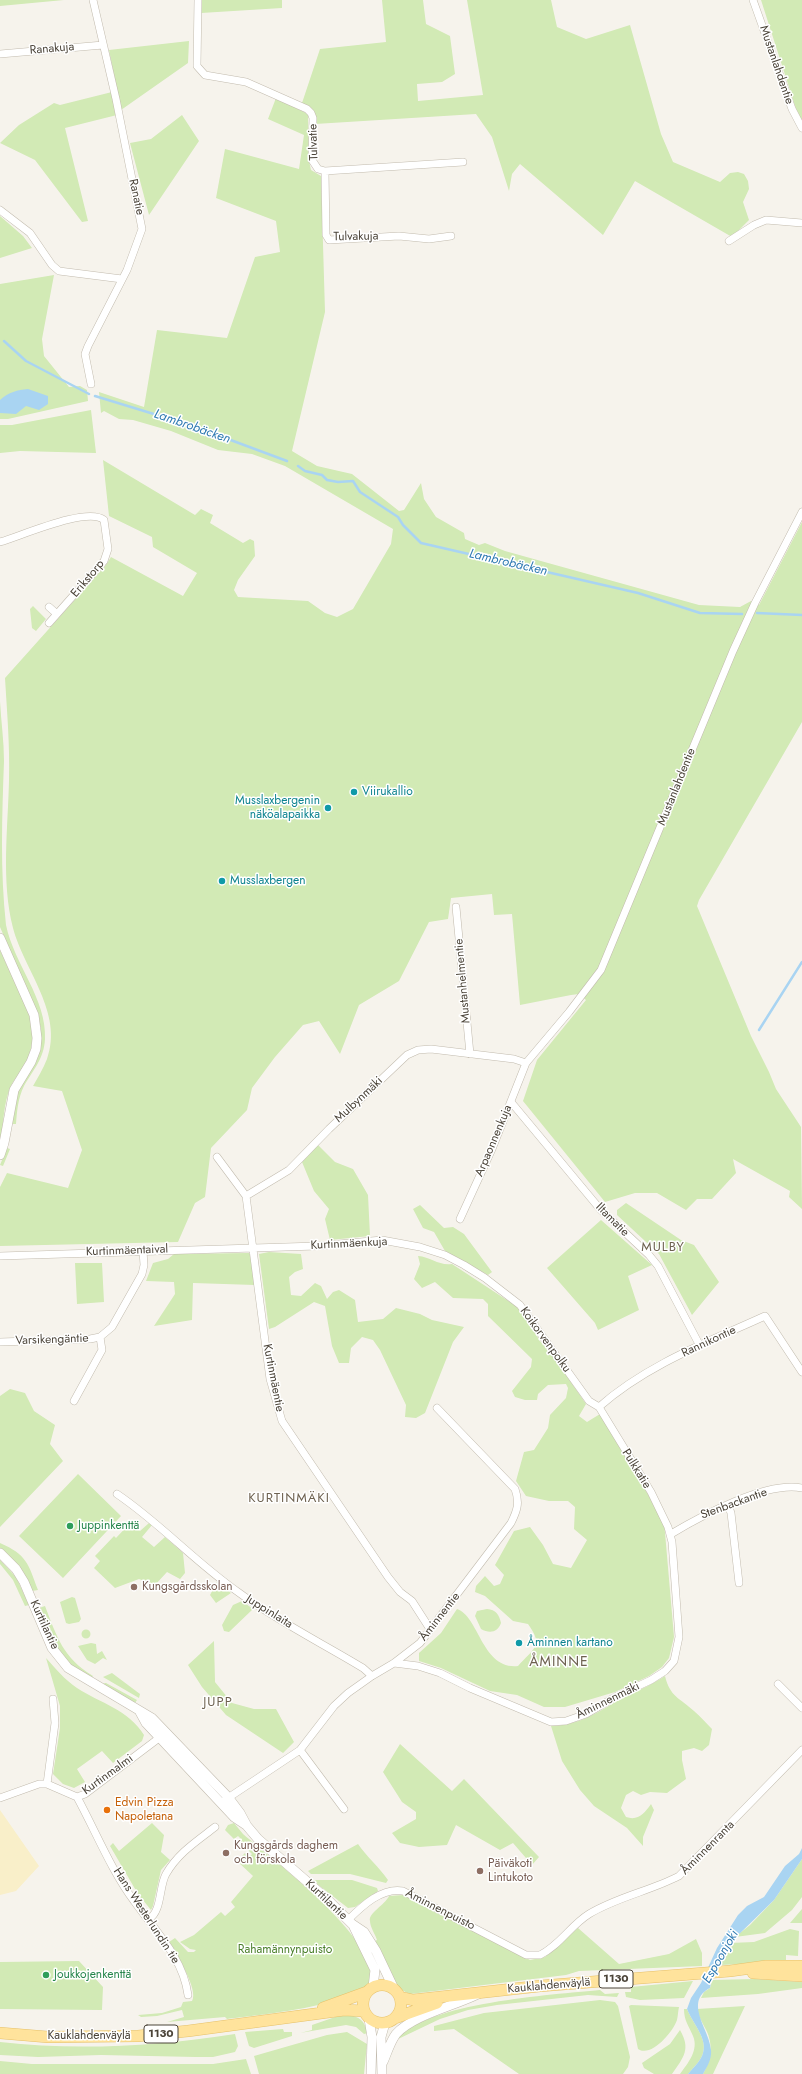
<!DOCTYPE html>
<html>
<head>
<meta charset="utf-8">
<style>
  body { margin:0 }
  canvas { display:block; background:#f6f3ec }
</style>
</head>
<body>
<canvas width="802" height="2074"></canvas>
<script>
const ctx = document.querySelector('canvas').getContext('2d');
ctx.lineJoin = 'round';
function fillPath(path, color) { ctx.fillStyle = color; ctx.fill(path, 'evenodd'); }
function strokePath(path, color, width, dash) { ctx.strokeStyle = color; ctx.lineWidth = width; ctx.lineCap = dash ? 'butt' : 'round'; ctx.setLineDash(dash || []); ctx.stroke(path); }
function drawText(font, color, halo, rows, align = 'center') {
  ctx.font = font + ' Jost,sans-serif'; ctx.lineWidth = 3; ctx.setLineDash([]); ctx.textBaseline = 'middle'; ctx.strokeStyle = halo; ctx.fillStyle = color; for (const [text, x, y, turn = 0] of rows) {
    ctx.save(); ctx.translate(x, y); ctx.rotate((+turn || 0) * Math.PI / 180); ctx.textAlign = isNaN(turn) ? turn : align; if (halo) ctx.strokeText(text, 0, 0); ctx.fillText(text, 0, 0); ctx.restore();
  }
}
fillPath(new Path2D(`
  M0,0H64L0,6Z
  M202,0H282V8L201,13Z
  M382,0H423L426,24L450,36L455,74L442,82L417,84L418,101L483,95L467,0H551L557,27L586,39L630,25L661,134L673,162L720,182L730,173L738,172L744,174L748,181L749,189L743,202L749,220L732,237L635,181L603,235L520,164L512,174L509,191L492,137L476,114L315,124C314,112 313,108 302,103L320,49L386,42Z
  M761,0H802V120L796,109Z
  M189,41L188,63L121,110L109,50Z
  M112,92L117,115L65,128L88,221L82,222L35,160L0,143L19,125L54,103L60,105Z
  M276,98L308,114L309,161L311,170L321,176L325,312L292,451L317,466L352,474L399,511L404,510L421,483L424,499L436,517L464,533L465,539L479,545L485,543L505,551L699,605L740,607L751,601L759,605L802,522V722L699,900L697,906L751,1036L769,1072L776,1089L801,1127L802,1209L789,1197L790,1191L733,1159L736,1173L712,1199H697L686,1210L657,1193H635L605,1202L523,1101L537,1060L586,1000L579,994L571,995L520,1005L512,914L494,915L492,894L451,898L448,919L429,922L399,981L359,1005L340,1054L319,1021L303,1025L275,1057L252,1088L247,1110L211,1148L205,1197L195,1203L178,1242L0,1246V1187L7,1173L68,1188L82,1150L62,1091L33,1086C38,1077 43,1069 47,1059C64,1013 24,970 13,928C1,881 8,828 9,780C10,746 7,712 5,678L106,565L111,557L183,596L197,573L153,547L152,537L109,516L103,460L195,515L201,509L213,515L210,523L243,543L250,539L254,541L255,556L238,580L234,590L238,597L308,601L325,613L337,617L353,609L391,544L393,529L285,466L252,454L218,450L171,431L133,420L119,419L104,411L101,413L99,392L144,407L157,330L227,338L255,257L280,252L276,221L216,198L225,149L299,169L304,135L268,119Z
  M182,115L199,141L149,215L130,143L151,139Z
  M0,216L23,236L32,248L0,258Z
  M54,275L42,339L44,356L69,387L80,386L87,390L88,401L8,419H0V284Z
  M91,410L96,453L20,451L0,453V425H12Z
  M33,606L46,619L36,631L32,628L30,609Z
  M0,701C1,721 4,741 4,761C2,816 0,871 6,925C14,964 47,999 45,1039C44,1059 33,1070 24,1086C18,1098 17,1111 16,1124H12L18,1091L36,1062L40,1048L41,1028L33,1003L0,927Z
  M0,950L31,1018C34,1035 33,1052 23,1068C20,1074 14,1079 11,1086C3,1103 4,1124 0,1143Z
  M318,1145L335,1162L353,1169L368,1195L370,1236L330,1240L325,1219L329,1209L314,1191L302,1162Z
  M7,1148L10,1149L3,1166L0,1165Z
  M626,1203L681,1240L694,1245L719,1282L692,1315L659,1254L617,1215V1210Z
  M420,1205L444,1228L453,1227L464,1234L492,1272L488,1275L445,1251L434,1232L423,1228L413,1209Z
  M601,1220L652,1265L628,1276L639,1310L598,1330L595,1323L547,1268Z
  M269,1252L301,1254L303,1269L295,1272L289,1277L291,1295L301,1296L315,1283L321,1286L327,1299L333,1292L339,1290L355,1300L358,1322L383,1319L396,1308L420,1314L432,1320L464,1327L453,1342L425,1413L416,1418L405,1417L406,1405L380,1350L373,1340L362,1337L351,1348L349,1363H339L332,1346L325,1306L314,1302L275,1327L269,1329L259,1254Z
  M249,1253L251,1256L255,1285L193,1283L192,1320L154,1326L175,1294L174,1282L146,1281L153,1263L168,1259L174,1254Z
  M418,1256C431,1257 439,1266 452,1264L519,1308L540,1341L551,1353L586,1404L579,1416L587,1422L600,1414L664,1521L674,1637L669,1658L662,1667L649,1676L615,1692L565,1707H544L517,1695L490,1691L441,1668L419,1661V1653L441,1633L457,1609C479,1616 482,1670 518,1666C534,1648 544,1646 528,1624L513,1621L485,1596L475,1592L476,1586L485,1576L494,1586L500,1584L504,1575L495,1565L514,1531L530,1527L543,1545L553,1564L571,1568L587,1540L574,1529L575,1507L568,1501H549L526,1496L516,1481L524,1452L534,1450L548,1428L550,1415L566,1398L568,1388L566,1384L548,1385L538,1394L537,1400H525L515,1397L512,1391L531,1367L532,1359L488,1316V1304L483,1299L453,1298L435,1282L422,1288L414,1279L420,1264Z
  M75,1263H102L104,1302L77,1304Z
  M10,1389L25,1393L34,1411L55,1425L50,1444L63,1461L0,1527V1396Z
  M78,1474L121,1516L63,1578L19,1536Z
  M131,1522L140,1531L149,1523L152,1525L142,1537L154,1547L165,1537L183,1553L185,1573L180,1579L167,1572L155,1585L139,1579L115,1588L94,1568L100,1561L95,1556L114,1536L116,1538Z
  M0,1543C27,1555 28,1563 38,1590L32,1591L0,1549Z
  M0,1560L16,1577L29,1605L25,1606L13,1580L0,1564Z
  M217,1582L231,1593L216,1603L210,1595Z
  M72,1597L75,1598L81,1619L79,1622L69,1624L66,1623L60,1602Z
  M242,1601L253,1609L229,1632L224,1631L222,1625L233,1605Z
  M45,1606C57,1637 63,1658 93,1676L91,1679L70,1664L56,1648L39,1608Z
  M487,1609C496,1610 499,1614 501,1623C498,1632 490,1634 481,1629L475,1616L477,1611Z
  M81.5 1634a4.5 4.5 0 1 1 9 0a4.5 4.5 0 1 1-9 0Z
  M214,1641L215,1682L232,1703L254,1709H276L294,1742L283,1753L226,1715L202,1687L188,1665Z
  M91,1643L96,1644L97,1654L102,1651L107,1660L103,1658L95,1664L87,1660L78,1646Z
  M46,1658C55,1668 65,1680 77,1688C100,1703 129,1710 144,1735L142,1741L113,1763L102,1751L77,1769L85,1782L74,1788L63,1784L53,1774L60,1728V1706Z
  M112,1673L140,1694L139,1698L103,1677Z
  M665,1676C670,1697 680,1698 694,1711C701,1717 706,1723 712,1729L709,1745L702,1751L694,1748L682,1751V1760L686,1779L667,1793L650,1792L641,1795L633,1791L626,1795L621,1808L626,1817C638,1821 644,1814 651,1804L654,1810L643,1837V1846L627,1828L594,1806L580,1790L562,1761L551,1726C579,1725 595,1714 619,1700C634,1692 650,1686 665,1676Z
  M105,1683H106L137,1700L135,1703L105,1686L103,1684Z
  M400,1744L452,1791L464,1779L539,1857L532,1865L513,1843L500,1850L456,1825L447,1845L419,1847L400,1843L392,1833L416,1819V1812L402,1802L383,1772Z
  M152,1823L164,1835L161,1852L170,1860L161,1870L153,1906L151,1910L138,1894L110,1846L113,1843L119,1851Z
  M234,1823L243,1834C274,1861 377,1937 371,1981C357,2006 256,2015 227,2019L225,2017L167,2022L184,2017L182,2010L157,2016L141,2017L138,2015L162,2013L181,2007L183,2002L192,2001C199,1990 176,1953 169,1942L175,1938L188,1952H194L196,1950L190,1949L180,1942L194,1935L221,1912L225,1916L235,1907L231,1902L253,1876L237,1861L245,1853L249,1857L252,1854L238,1840L240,1838L238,1836L234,1839L225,1830L228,1825Z
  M358,1844C367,1857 379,1867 388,1880L386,1883L350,1874H311L308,1871Z
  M802,1859V1897L792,1910L765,1933L735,1937L750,1925L774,1900Z
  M312,1880H352L377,1888L378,1891L355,1907L348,1908Z
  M403,1895L530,1960L545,1957L578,1928L619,1964L669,1954L696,1939L702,1953V1966L579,1971L566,1975L410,1994C391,1988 383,1958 375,1941L377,1940C375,1934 370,1927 370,1921C368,1913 385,1905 389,1896Z
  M802,1909V1923H790Z
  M790,1929L799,1931L798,1956L786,1955V1960L769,1963L720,1965L730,1943L754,1942Z
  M79,1961L103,1987L102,2010L0,2009V1962Z
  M755,1979L802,1982V1988L758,1994L701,1998L704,1992L710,1988L712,1980Z
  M693,1981L684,1998L640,2000L626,1997L625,1992H631V1987Z
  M600,1990L605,1994L619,1993L617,1997L588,1995L497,2005L468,2010L440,2019L396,2040C427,2002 551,1995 600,1990Z
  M600,2000L615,2002L618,2006L630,2057L628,2067L623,2074H519L454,2029L434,2031V2026L484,2013Z
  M631,2005L679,2007C678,2011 678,2016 677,2020C673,2032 651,2058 638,2049L629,2006Z
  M745,2006L713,2074H703C712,2058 714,2043 704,2026C701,2020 698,2015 697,2009Z
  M684,2009H687C692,2022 708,2039 703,2053C701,2061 693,2068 688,2074H680C688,2063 699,2050 693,2036C689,2026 684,2021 684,2009Z
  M344,2014C358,2016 364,2019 368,2033L364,2034L356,2027L346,2025L300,2033L312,2030V2025Z
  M283,2029L284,2032H292V2036L254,2048L249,2046L245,2032Z
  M680,2030C691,2049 684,2057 672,2074H654L644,2068L642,2063L670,2044Z
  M347,2032L367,2044L364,2074H259L254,2056L327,2035Z
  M235,2034L238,2046L235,2052L213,2057H196L101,2055L38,2057L0,2055V2042C78,2051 158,2046 235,2034Z
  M246,2059L251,2074H0V2061L32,2064H213Z`), '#d2eab5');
fillPath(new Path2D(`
  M0,1810L39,1866L16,1891L0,1895Z`), '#f9efc9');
fillPath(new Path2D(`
  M28,389L48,396V404L39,410L26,406L16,414L0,413V400C9,392 17,390 28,389Z
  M802,1848V1859L774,1900L730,1943L712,1977L710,1988C683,2002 710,2030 711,2050C712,2059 707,2067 703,2074H688C693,2068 701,2061 703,2053C708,2039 692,2022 687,2009L691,1998L701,1983L717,1948L738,1915L747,1906L764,1897L785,1866L799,1854Z`), '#a9d4f2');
strokePath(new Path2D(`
  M4,341L26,361L89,394
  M95,396L193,426L287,461
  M298,466L305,471L322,475L327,480L338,482L353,481L360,492L398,517L403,525L421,543L638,593L700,613L742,614
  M757,613L802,615
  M759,1030L802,962`), '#a9d4f2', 2.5);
const minor = new Path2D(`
  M198,0L197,66L205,75L246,82L307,109L311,113L313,118L312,160L318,169L325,171L463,162
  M753,0L792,109L802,128
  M0,54L103,45
  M325,171L326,235L329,240L399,236L429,239L451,236
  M0,210L30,233L52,265L59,271L122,279
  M729,241L754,225L766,220L802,223
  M91,384L85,354L88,346L127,270L142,229L116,99L93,0
  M0,542C21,536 88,506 104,520L108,549L104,561L49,623
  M49,607L57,614
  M456,907L470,1054
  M511,1102L600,1209L649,1255L658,1266L700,1346
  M217,1157L246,1196
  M246,1196L289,1170L329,1129L407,1055L418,1050L431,1049L514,1059L526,1063L569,1012L601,970L733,651L755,603L802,512
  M246,1196L270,1379L282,1421L388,1577L400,1592L412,1601L430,1629
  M460,1219L492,1149L526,1063
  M0,1256L317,1246L382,1240L420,1247L445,1255L464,1265L485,1278L520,1305L589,1401L599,1407
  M0,1342L90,1339L100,1337L112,1327L142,1274L144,1265L143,1251
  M74,1401L102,1350L100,1337
  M599,1407C646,1365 708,1342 765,1316L802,1372
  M117,1494C160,1523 195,1562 238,1592C277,1621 322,1643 363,1668L372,1676
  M728,1505L731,1513L739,1583
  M671,1534C701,1516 766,1481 802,1488
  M394,1663L418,1666L440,1673L470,1688L551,1722L566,1721L586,1714L617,1696L651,1680L665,1671L674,1661L679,1637L672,1542L668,1527L651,1492L599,1407
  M778,1684L802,1708
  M300,1750L344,1809
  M47,1784L55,1723L53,1699
  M77,1797C96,1832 111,1870 134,1901C155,1931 183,1957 188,1995
  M0,1798L39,1784H47L77,1797L85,1794L163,1735
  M225,1800L300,1750L334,1706L348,1693L372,1676L394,1663L420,1643L511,1523C517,1511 520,1503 515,1489L437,1408
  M149,1919C162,1911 159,1886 166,1874C178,1853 197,1841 215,1827
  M348,1920C362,1906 382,1887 403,1891L526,1955H540C559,1946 571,1925 589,1914C617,1897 650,1891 679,1876L802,1750`);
const tertiary = new Path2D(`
  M0,938L34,1015L37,1038L36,1049L31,1062L14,1090L4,1143L0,1155
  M0,1553L16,1569L24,1582L52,1648L68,1668L152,1718L228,1797L240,1813L247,1826L258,1839L327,1899L352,1924L364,1932L376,1951L394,1989
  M140,1712L146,1723L234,1817L246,1825
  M353,1925L375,1970L373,1987
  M369,2019L372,2037L371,2074
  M383,2062C387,2053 390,2042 396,2034C413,2015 454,2006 478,1994
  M382,2074L381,2037L385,2023`);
const primary = new Path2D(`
  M753,1973L802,1976
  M363 2004a19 19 0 1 1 38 0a19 19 0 1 1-38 0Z
  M400,1997L413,2000L540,1986L730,1971L766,1966H802
  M323,2008L367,1992
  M395,2018L437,2003
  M0,2033L48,2037L138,2036L188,2031L344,2010L364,2011`);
strokePath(minor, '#c2bbae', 8);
strokePath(tertiary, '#c2bbae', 10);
strokePath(primary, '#e6c16a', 12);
strokePath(minor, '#fff', 7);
strokePath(tertiary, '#fff', 9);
strokePath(primary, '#ffe39c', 11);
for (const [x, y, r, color] of [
  [354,792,4,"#0f9aa8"],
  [328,808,4,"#0f9aa8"],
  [222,881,4,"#0f9aa8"],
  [70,1526,4,"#2e9e5b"],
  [134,1587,4,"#8d6e63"],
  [519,1643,4,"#0f9aa8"],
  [107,1810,4,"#e8710a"],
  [226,1853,4,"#8d6e63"],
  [480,1871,4,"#8d6e63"],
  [46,1975,4,"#2e9e5b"]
]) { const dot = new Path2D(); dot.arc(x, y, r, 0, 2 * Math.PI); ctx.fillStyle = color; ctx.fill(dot); strokePath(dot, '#fff', 1.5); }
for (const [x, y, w] of [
  [616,1979,34],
  [161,2034,34]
]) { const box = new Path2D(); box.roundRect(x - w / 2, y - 9, w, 18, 3); ctx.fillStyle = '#fff'; ctx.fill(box); strokePath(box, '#4b4439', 1); }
drawText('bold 11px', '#4b4439', null, [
  ["1130",616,1979],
  ["1130",161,2034]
]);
drawText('12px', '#4b4439', '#fff', [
  ["Ranakuja",52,49,-5],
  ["Mustanlahdentie",776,65,71],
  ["Tulvatie",314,142,-92],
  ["Ranatie",136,197,78],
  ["Tulvakuja",356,237,-1],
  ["Erikstorp",88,579,-50],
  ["Mustanlahdentie",677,787,-68],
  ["Mustanhelmentie",463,981,-95],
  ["Mulbynmäki",359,1100,-43],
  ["Arpaonnenkuja",494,1141,-67],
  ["Iltamatie",612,1220,45],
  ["Kurtinmäenkuja",349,1244,-3],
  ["Kurtinmäentaival",127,1251,-2],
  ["Varsikengäntie",52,1340,-2],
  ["Koikorvenpolku",545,1340,54],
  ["Rannikontie",709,1342,-25],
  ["Kurtinmäentie",273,1378,79],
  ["Pulkkatie",636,1469,58],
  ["Stenbackantie",734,1504,-20],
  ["Juppinlaita",269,1612,32],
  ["Åminnentie",440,1617,-52],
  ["Kurttilantie",44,1625,65],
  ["Åminnenmäki",608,1701,-26],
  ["Kurtinmalmi",108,1775,-36],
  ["Åminnenranta",708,1848,-45],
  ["Kurttilantie",326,1900,43],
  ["Åminnenpuisto",440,1910,27],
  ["Hans Westerlundin tie",146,1916,57],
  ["Kauklahdenväylä",549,1986,-5],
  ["Kauklahdenväylä",89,2036]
]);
drawText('12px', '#0d838f', '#fff', [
  ["Viirukallio",362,792],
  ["Musslaxbergenin",320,801,"right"],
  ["näköalapaikka",320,815,"right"],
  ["Musslaxbergen",230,881],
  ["Åminnen kartano",527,1643]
], 'left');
drawText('12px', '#27864d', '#fff', [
  ["Juppinkenttä",78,1526],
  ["Joukkojenkenttä",54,1975]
], 'left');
drawText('12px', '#785e54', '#fff', [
  ["Kungsgårdsskolan",142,1587],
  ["Kungsgårds daghem",234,1846],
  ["och förskola",234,1860],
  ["Päiväkoti",488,1864],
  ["Lintukoto",488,1878]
], 'left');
drawText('12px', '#c56008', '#fff', [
  ["Edvin Pizza",115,1803],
  ["Napoletana",115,1817]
], 'left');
drawText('12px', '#4a7f2a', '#fff', [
  ["Rahamännynpuisto",285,1950]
]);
drawText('italic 13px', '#2e7ab2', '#fff', [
  ["Lambrobäcken",192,427,19],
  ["Lambrobäcken",508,563,13],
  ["Espoonjoki",721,1957,-60]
]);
ctx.letterSpacing = '1px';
drawText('13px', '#6e6250', '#fff', [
  ["MULBY",663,1248],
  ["KURTINMÄKI",289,1499],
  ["JUPP",218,1703]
]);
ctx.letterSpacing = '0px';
ctx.letterSpacing = '1px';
drawText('14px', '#6e6250', '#fff', [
  ["ÅMINNE",559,1663]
]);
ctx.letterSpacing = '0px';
</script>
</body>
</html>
